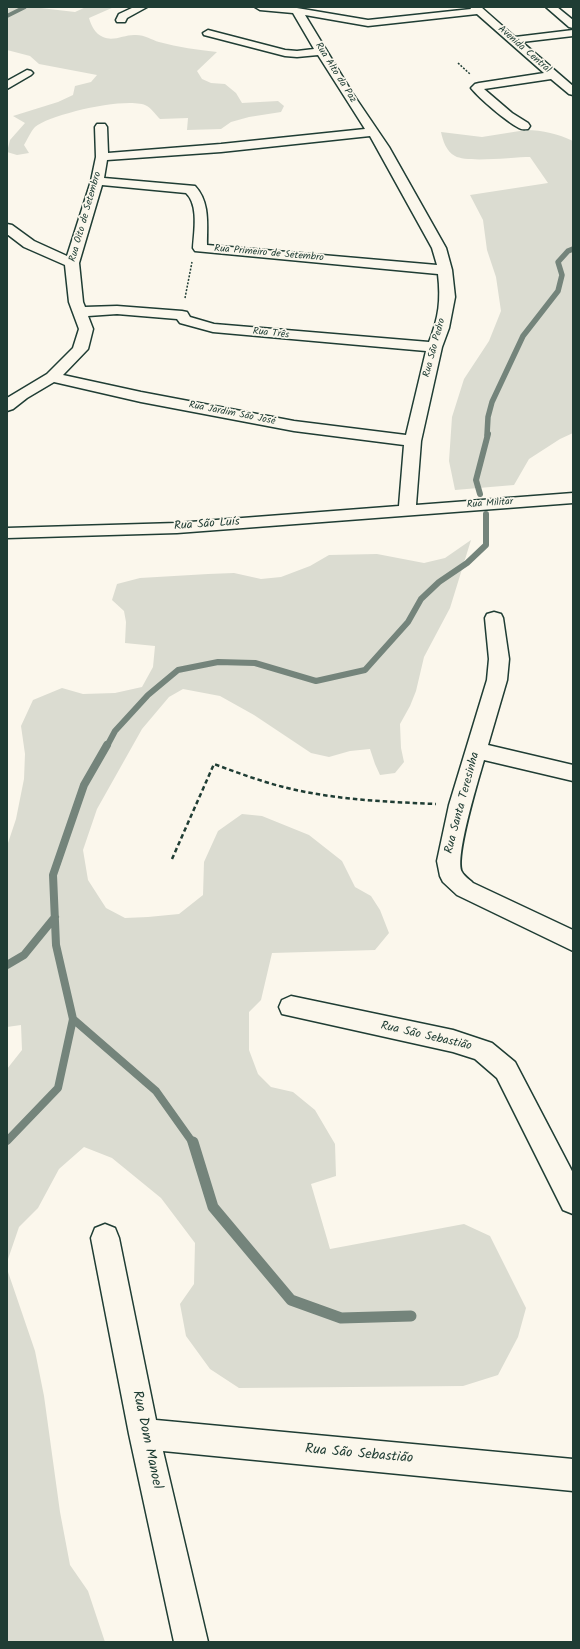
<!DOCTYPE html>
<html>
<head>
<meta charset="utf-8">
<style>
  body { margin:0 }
  #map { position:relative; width:580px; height:1649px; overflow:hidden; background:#fbf7ec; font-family:Kalam,sans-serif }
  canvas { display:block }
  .frame { position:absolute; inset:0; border:8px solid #1f3d34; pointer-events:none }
</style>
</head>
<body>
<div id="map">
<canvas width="580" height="1649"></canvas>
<div class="frame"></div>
</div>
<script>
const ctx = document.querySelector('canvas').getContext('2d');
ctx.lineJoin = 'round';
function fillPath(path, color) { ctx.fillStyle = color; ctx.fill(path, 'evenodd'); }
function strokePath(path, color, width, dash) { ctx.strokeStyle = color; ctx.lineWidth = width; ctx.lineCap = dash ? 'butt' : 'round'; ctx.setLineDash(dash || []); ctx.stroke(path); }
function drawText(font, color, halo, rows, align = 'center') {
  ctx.font = font + ' Kalam,sans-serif'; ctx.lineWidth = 3.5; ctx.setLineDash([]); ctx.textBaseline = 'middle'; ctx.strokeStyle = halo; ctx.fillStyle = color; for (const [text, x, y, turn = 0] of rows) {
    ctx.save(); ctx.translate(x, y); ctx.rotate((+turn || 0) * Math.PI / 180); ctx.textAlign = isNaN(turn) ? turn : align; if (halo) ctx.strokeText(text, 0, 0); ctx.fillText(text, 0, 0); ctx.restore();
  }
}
fillPath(new Path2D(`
  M10,7H32L75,12L86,7H114L89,18C91,25 95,34 103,37C114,42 125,34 136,35C145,35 152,40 159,42C178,47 198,50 217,52L197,71L202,79L211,83L225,84L236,93L242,103L278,101L284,106L281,112L249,117L231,122L221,129L187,130L188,118L160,119C156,115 152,109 147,106C129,96 51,114 35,127C31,131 27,140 24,145L29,153L17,155L7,152L10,140L25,123L13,116L58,102L73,95L75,86L91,82L97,75L39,64L30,56L7,50V10Z
  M526,130C543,130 558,134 573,141V433L560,439L529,459L514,485L455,490L449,461L452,417L464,379L489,341L501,311L496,277L487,250L483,220L470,195L548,183L530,157C514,157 467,163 455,156C446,151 443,141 441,132L482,137Z
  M471,540L450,608L424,657L416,691L410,706L400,724L401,748L404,762L395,773L380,775L375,764L370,749L350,751L329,757L311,753L254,715L220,696L183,689L169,697L142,729L97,809L83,850L88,880L106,908L125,918L148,917L179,914L203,895L204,862L218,831L242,814L262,816L309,835L342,861L355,887L371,896L380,910L389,933L375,950L272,953L261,1000L249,1012V1050L258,1074L271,1087L293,1092L315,1110L335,1144L336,1176L311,1184L330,1249L464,1224L490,1236L526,1308L518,1337L498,1375L463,1386L239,1388L210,1369L186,1336L180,1304L194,1284L195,1243L161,1198L112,1158L84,1147L59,1169L38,1208L19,1227L7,1262V1069L22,1050L21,1025L7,1027V846L16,819L24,779L25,754L21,726L33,700L62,688L83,694L115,693L142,687L153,667L155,646L125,643L126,622L124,611L112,600L117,584L140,578L208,574L234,573L261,579L281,577L310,566L329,555L377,554L424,563L445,558Z
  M7,1269L35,1351L44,1396L60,1512L70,1565L88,1591L105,1642H7Z`), '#dbdcd1');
strokePath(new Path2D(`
  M7,16L25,7`), '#74847b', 4);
strokePath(new Path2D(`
  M487,435L488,417L492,402L523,336L558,291L562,275L558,262L568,251L573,249`), '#74847b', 5.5);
strokePath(new Path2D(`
  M480,494L476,480L488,434
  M107,746L115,731L148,695L178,670L218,662L255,663L316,681L365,670L408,622L421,599L439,582L467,563L486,545V514`), '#74847b', 6);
strokePath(new Path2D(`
  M7,965L24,955L55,917
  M73,1019L156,1091L193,1143
  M7,1141L58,1088L73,1019L56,945L53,875L84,785L107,745`), '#74847b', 8);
strokePath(new Path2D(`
  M193,1142L213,1207L291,1300L341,1318L411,1316`), '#74847b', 11);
const minor = new Path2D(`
  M134,7H147L127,18L125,22H117L116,20L119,14Z
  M255,7H291L368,20L471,9L470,7H481L515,37L573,30V36L522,42L573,86V95L569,94L551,79L484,89L512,113L528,123L530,126L528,129C525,129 522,130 519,128C506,121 480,99 471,88L475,84L479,83L544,73L477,14L368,26L305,15L353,94L389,147L446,248L452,270L455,297L449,328L442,347L421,441L416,505L573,493V503L177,533L7,538V528L177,523L399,506L404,445L294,431L141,402L54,382L27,398L13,409L7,411V398L47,374L73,348L79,329L69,302L65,265L24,247L7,234V224L12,225L34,241L67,256L91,181L96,157L95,127L97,124H105L107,127L108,153L221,144L365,129L318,55L297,57L285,56L204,35L203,33L208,30L285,50L297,51L314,49L293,13L260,10ZM370,136L432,248L437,265L207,245C207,224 210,202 195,186L104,178L107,160L221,152ZM102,185L186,193C199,205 194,232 193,248L195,251L438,274C441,300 439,317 429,342L214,324L190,317L187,312L182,311L117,306L85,307L83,302L79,263ZM117,314L177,319L180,323L213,332L426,351L406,435L294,421L141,392L63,375L88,349L93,329L88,316Z
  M546,7H557L573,20V28L569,27Z
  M27,70L31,71L33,73L31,75L7,89V81Z
  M494,612L501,614L503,618L509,659L507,680L488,745L573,765V781L484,760C479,778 454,858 462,872C464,876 470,880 473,883L573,930V951L457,895L443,882L440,876L437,861L449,805L487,680L489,659L485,618L487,614Z
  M291,996L453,1030L492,1043L515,1062L573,1173V1214L563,1210L497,1078L475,1059L453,1052L282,1014L279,1007L282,1000Z
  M105,1224L115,1228L119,1238L156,1420L573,1459V1491L163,1451L208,1642H174L129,1434L91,1238L95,1228Z`);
strokePath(minor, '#1f3d34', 3);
strokePath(new Path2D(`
  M458,63L470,74
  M185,298L192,262`), '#1f3d34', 1.5, [2, 1.5]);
strokePath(new Path2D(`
  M172,859L214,764C241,774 268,784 296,790C342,800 389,802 436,804`), '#1f3d34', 2.5, [4.5, 3]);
fillPath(minor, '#fbf7ec');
drawText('10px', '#1f3d34', '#fbf7ec', [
  ["Avenida Central",524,50,41],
  ["Rua Alto da Paz",335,73,58],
  ["Rua Oito de Setembro",86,217,-74],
  ["Rua Primeiro de Setembro",269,254,5],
  ["Rua Três",271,334,6],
  ["Rua São Pedro",435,348,-75],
  ["Rua Jardim São José",232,414,11],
  ["Rua Militar",490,504,-4]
]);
drawText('12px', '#1f3d34', '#fbf7ec', [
  ["Rua São Luís",207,525,-4],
  ["Rua Santa Teresinha",463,803,-75],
  ["Rua São Sebastião",426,1037,13]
]);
drawText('14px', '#1f3d34', '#fbf7ec', [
  ["Rua Dom Manoel",146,1440,78],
  ["Rua São Sebastião",359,1455,5]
]);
</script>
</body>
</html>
